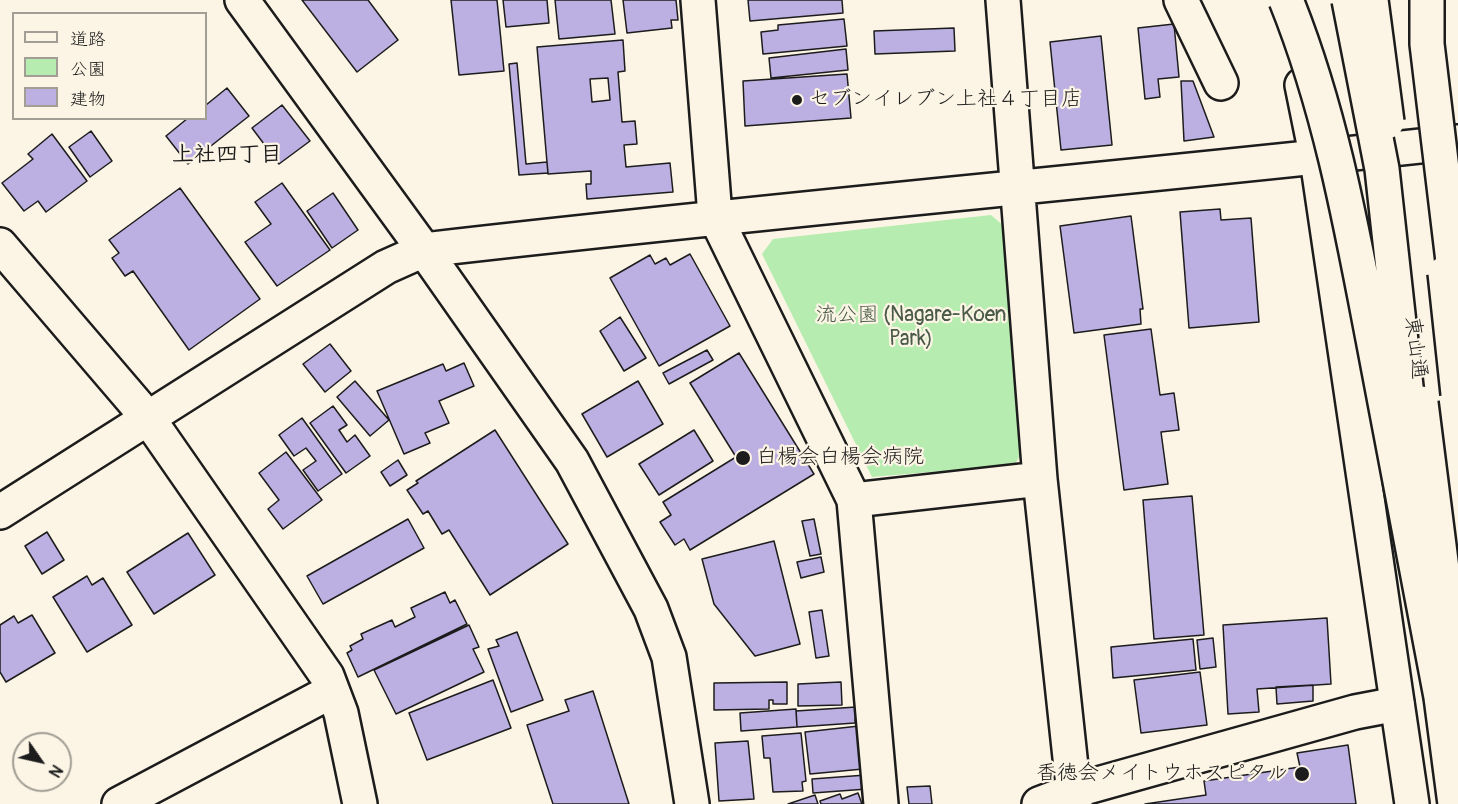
<!DOCTYPE html>
<html>
<head>
<meta charset="utf-8">
<style>
  body { margin:0 }
  #map { position:relative; width:1458px; height:804px; overflow:hidden; background:#fcf5e5; font-family:Pangolin,"Klee One",sans-serif }
  canvas { display:block }
  .legend { position:absolute; left:12px; top:12px; width:195px; height:108px; box-sizing:border-box; background:#fcf5e5; border:2px solid #a29e95; margin:0; padding:8px 10px; list-style:none; font-size:18px; color:#1c1c1c }
  .legend li { display:flex; align-items:center; gap:12px; height:30px }
  .legend b { width:30px; border:2px solid #a29e95 }
  .north { position:absolute; left:12px; top:732px; width:60px; height:60px; box-sizing:border-box; background:#fcf5e5; border:2px solid #a29e95; border-radius:50%; rotate:124deg; font-size:16px; font-weight:700; line-height:24px; text-align:center; color:#1c1c1c }
  .north::after { content:''; display:block; margin:auto; width:21px; height:27px; background:#1c1c1c; clip-path:polygon(50% 0,100% 100%,50% 72%,0 100%) }
</style>
</head>
<body>
<div id="map">
<canvas width="1458" height="804"></canvas>
<ul class="legend">
<li><b style="height:8px;background:#fcf5e5"></b>道路</li>
<li><b style="height:16px;background:#b6ecaf"></b>公園</li>
<li><b style="height:16px;background:#bcb0e2"></b>建物</li>
</ul>
<div class="north">N</div>
</div>
<script>
const ctx = document.querySelector('canvas').getContext('2d');
ctx.lineJoin = 'round';
function fillPath(path, color) { ctx.fillStyle = color; ctx.fill(path, 'evenodd'); }
function strokePath(path, color, width, dash) { ctx.strokeStyle = color; ctx.lineWidth = width; ctx.lineCap = dash ? 'butt' : 'round'; ctx.setLineDash(dash || []); ctx.stroke(path); }
function drawText(font, color, halo, rows, align = 'center') {
  ctx.font = font + ' Pangolin,"Klee One",sans-serif'; ctx.lineWidth = 4.5; ctx.setLineDash([]); ctx.textBaseline = 'middle'; ctx.strokeStyle = halo; ctx.fillStyle = color; for (const [text, x, y, turn = 0] of rows) {
    ctx.save(); ctx.translate(x, y); ctx.rotate((+turn || 0) * Math.PI / 180); ctx.textAlign = isNaN(turn) ? turn : align; if (halo) ctx.strokeText(text, 0, 0); ctx.fillText(text, 0, 0); ctx.restore();
  }
}
fillPath(new Path2D(`
  M991,215L1004,226L1022,453L1014,465L872,477L762,254L773,239Z`), '#b6ecaf');
const building = new Path2D(`
  M302,0H368L398,40L357,72Z
  M451,0H497L504,71L459,75Z
  M503,0H547L549,23L506,27Z
  M555,0H611L615,34L559,39Z
  M623,0H676L678,20H671L672,28L627,33Z
  M748,0H842L843,13L750,21Z
  M844,19L847,46L763,54L761,32L778,30V25Z
  M1174,24L1179,77L1158,79L1160,97L1145,99L1138,28Z
  M954,28L955,51L875,54L874,31Z
  M1101,36L1112,145L1061,150L1050,42Z
  M623,40L625,71L618,72L622,122L635,121L637,144L624,145L626,167L670,163L673,192L587,199L586,184H591V171L548,174L537,47ZM608,78L610,100L592,102L590,79Z
  M846,49L848,70L771,78L769,58Z
  M517,63L526,164L547,162L548,173L519,175L509,64Z
  M847,74L851,118L745,126L743,81Z
  M1181,81H1193L1214,137L1184,141Z
  M227,88L249,116L188,164L166,136L188,118H206V105Z
  M282,105L310,141L279,164L252,128Z
  M91,131L112,161L90,177L69,147Z
  M52,134L87,181L46,212L38,201L24,211L2,183L33,159L28,154Z
  M282,183L330,250L277,286L245,242L271,224L255,202Z
  M180,188L260,299L189,350L133,271L125,276L112,258L119,253L109,240Z
  M333,193L358,230L332,248L307,211Z
  M1220,209L1221,220L1251,218L1259,322L1189,328L1180,212Z
  M1131,216L1143,309H1140L1141,324L1074,333L1060,226Z
  M690,254L730,326L659,366L610,278L650,255L655,264L666,258L670,265Z
  M620,317L646,358L624,371L600,331Z
  M1151,329L1160,395L1174,393L1179,430L1161,432L1168,484L1124,490L1104,335Z
  M330,344L351,371L325,392L303,364Z
  M707,350L713,360L669,384L663,373Z
  M739,353L814,474L690,550L684,539L675,545L660,522L671,515L663,502L736,457L690,383Z
  M464,363L474,386L439,401L449,423L425,433L430,443L404,454L377,391L443,364L446,371Z
  M355,381L389,420L370,436L337,397Z
  M638,381L663,424L607,457L582,414Z
  M333,406L347,425L339,430L347,442L355,435L370,456L346,473L310,423Z
  M302,418L342,474L318,491L303,470L316,461L306,448L294,456L279,435Z
  M495,430L568,544L490,595L449,530L442,534L428,511L423,514L407,490L418,483L416,481Z
  M694,430L713,461L659,495L639,464Z
  M286,452L322,500L283,529L268,509L279,500L259,473Z
  M398,460L407,475L390,486L381,472Z
  M1192,496L1204,635L1154,639L1143,500Z
  M408,519L424,548L323,604L307,576Z
  M814,519L821,554L810,556L802,521Z
  M47,532L64,560L42,574L25,546Z
  M188,533L215,575L154,614L127,572Z
  M774,541L800,644L755,656L714,604L702,559Z
  M821,557L824,572L801,578L797,562Z
  M87,576L92,585L103,578L132,625L87,652L53,597Z
  M445,592L450,603L455,600L467,624L358,677L347,653L352,650L350,646L363,639L361,634L392,620L395,627L415,617L411,608Z
  M822,610L829,656L816,658L809,612Z
  M32,615L55,653L6,682L0,672V625L14,616L18,623Z
  M1327,618L1331,684L1257,689L1259,712L1228,714L1223,625Z
  M469,625L479,647L473,649L484,672L396,714L374,670Z
  M517,632L543,700L511,712L488,649L499,646L496,640Z
  M1213,638L1216,667L1200,669L1197,640Z
  M1193,639L1196,670L1113,678L1111,647Z
  M1200,672L1207,725L1141,733L1134,680Z
  M493,680L511,728L427,760L409,713Z
  M787,682V704H773V700H769V709L714,710V683Z
  M841,682L842,705L798,706V684Z
  M1313,685V701L1277,704L1276,687Z
  M593,691L629,804H553L527,725L569,711L565,700Z
  M856,707L855,723L797,727L796,711Z
  M796,709L797,727L741,731L740,713Z
  M859,726L863,769L810,774L805,732Z
  M801,733L806,781L802,782L803,791L773,792L770,758H764L762,736Z
  M748,741L754,799L719,801L715,743Z
  M1348,745L1356,804H1145L1206,795L1204,781L1300,767L1297,753Z
  M866,775L867,789L813,793L812,779Z
  M930,786L932,804H909L907,787Z
  M858,793L862,804H821L820,801L840,794L842,799Z
  M815,795L818,804H788Z`);
fillPath(building, '#bcb0e2');
strokePath(building, '#1c1c1c', 1.5);
const minor = new Path2D(`
  M242,0L424,250L572,461L651,609L669,657L692,804
  M698,0L715,216L854,500L881,804
  M1003,0L1040,479L1075,804
  M1181,0L1221,83
  M0,245L148,418L327,676L341,713L360,804
  M854,500L1040,479
  M0,512L386,267L424,250C768,210 1113,180 1458,142
  M119,804L332,691
  M1039,804L1073,791L1355,712L1397,704`);
const major = new Path2D(`
  M1302,85L1317,159L1412,804`);
const highway = new Path2D(`
  M1441,697L1455,804`);
strokePath(minor, '#1c1c1c', 38);
strokePath(major, '#1c1c1c', 38);
strokePath(highway, '#1c1c1c', 38);
strokePath(minor, '#fcf5e5', 33);
strokePath(major, '#fcf5e5', 33);
strokePath(highway, '#fcf5e5', 33);
const majorBridge = new Path2D(`
  M1371,0L1387,122
  M1445,273L1458,394
  M1421,403L1458,696`);
const highwayBridge = new Path2D(`
  M1286,0C1330,109 1351,224 1373,339C1395,458 1418,577 1441,697
  M1349,0L1382,169L1412,441
  M1427,0V44L1458,303`);
strokePath(majorBridge, '#1c1c1c', 38, []);
strokePath(highwayBridge, '#1c1c1c', 38, []);
strokePath(majorBridge, '#fcf5e5', 33);
strokePath(highwayBridge, '#fcf5e5', 33);
for (const [x, y, r, color] of [
  [797,100,6,"#1c1c1c"],
  [743,458,8,"#1c1c1c"],
  [1302,774,8,"#1c1c1c"]
]) { const dot = new Path2D(); dot.arc(x, y, r, 0, 2 * Math.PI); ctx.fillStyle = color; ctx.fill(dot); strokePath(dot, '#fcf5e5', 2); }
drawText('21px', '#1c1c1c', '#fcf5e5', [
  ["セブンイレブン上社４丁目店",809,100],
  ["白楊会白楊会病院",756,458],
  ["香徳会メイトウホスピタル",1288,774,"right"]
], 'left');
drawText('21px', '#4a5a48', '#fcf5e5', [
  ["流公園 (Nagare-Koen",911,316],
  ["Park)",911,340]
]);
drawText('21px', '#1c1c1c', '#fcf5e5', [
  ["東山通",1415,348,83]
]);
drawText('bold 22px', '#1c1c1c', '#fcf5e5', [
  ["上社四丁目",227,155]
]);
</script>
</body>
</html>
